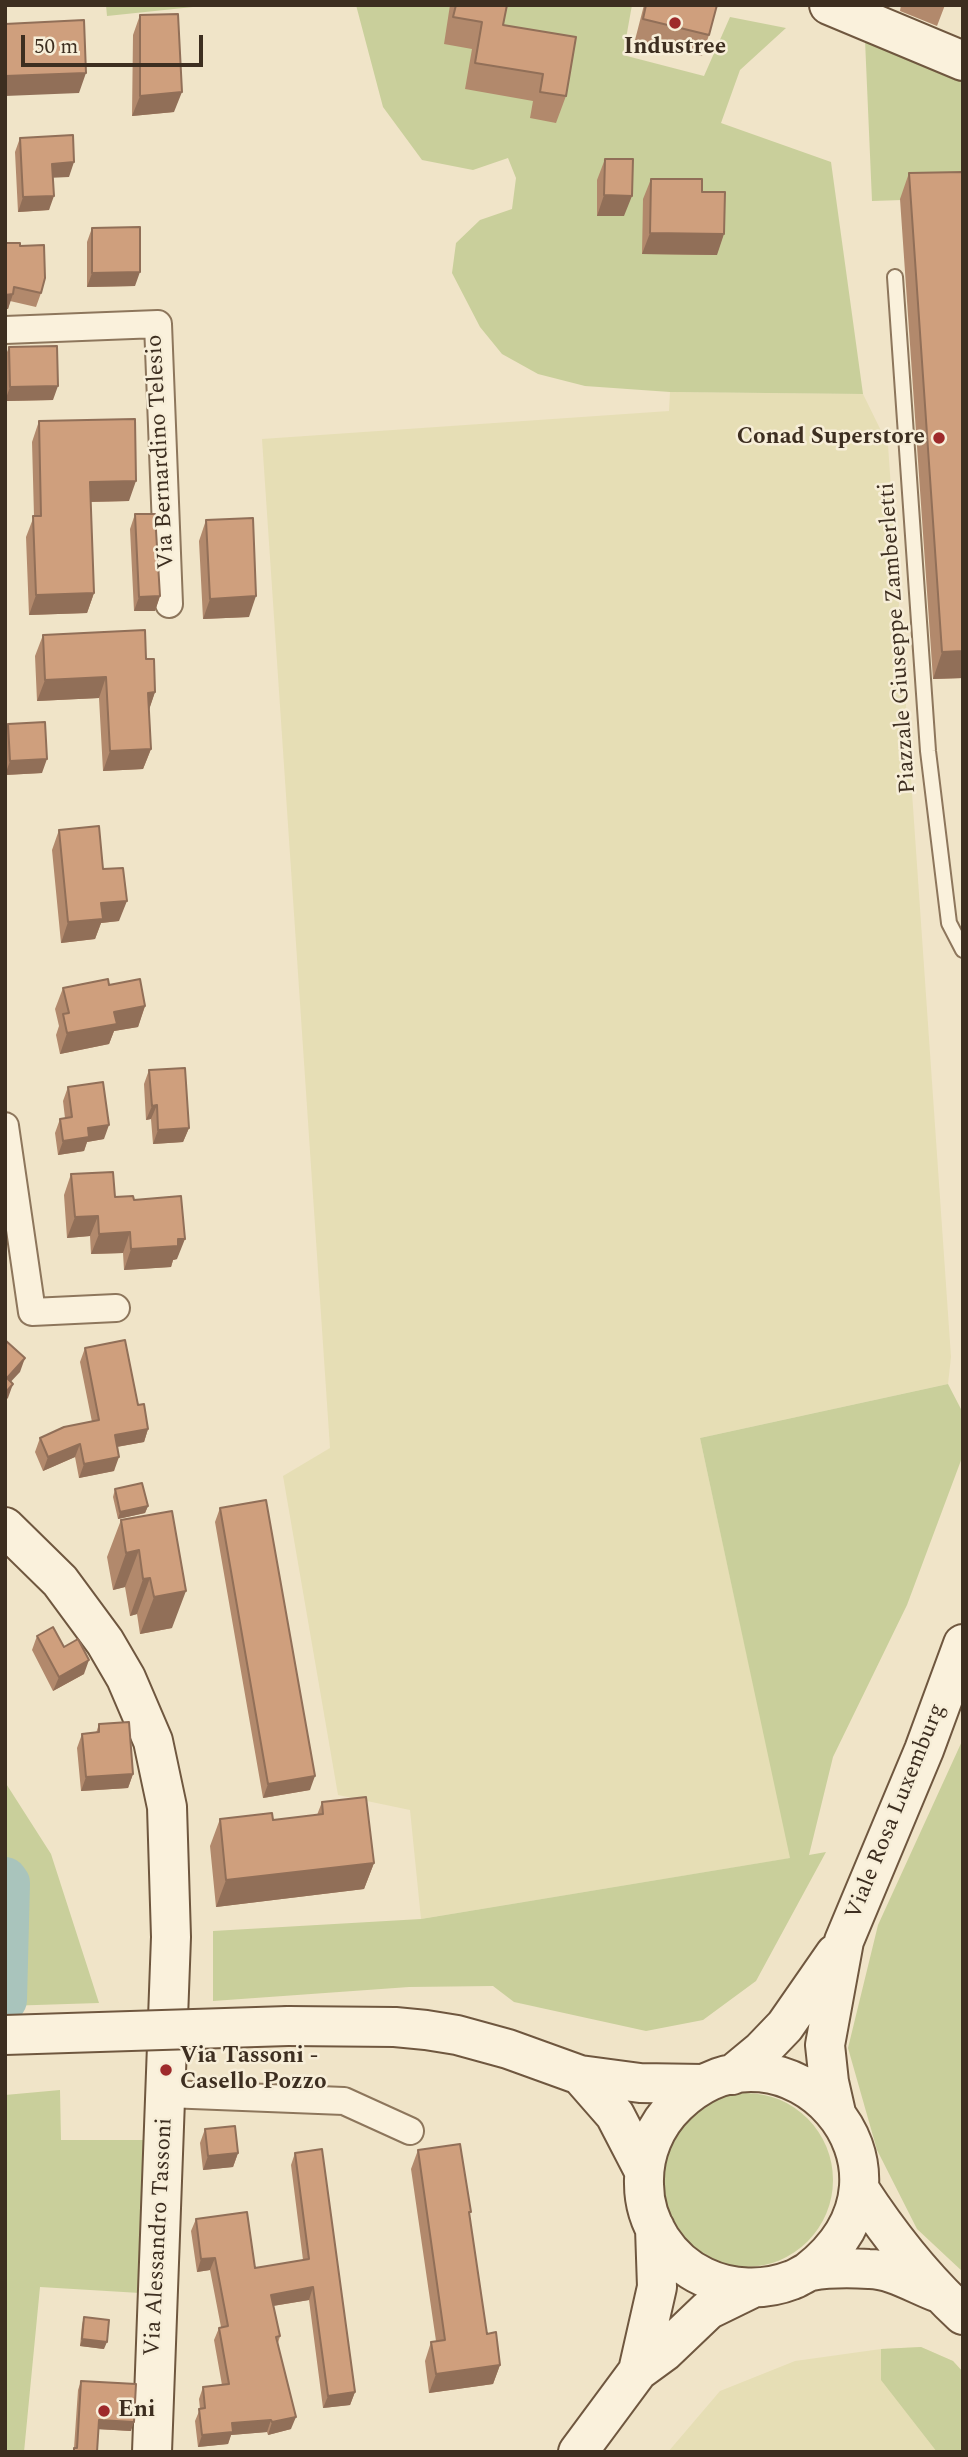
<!DOCTYPE html>
<html>
<head>
<meta charset="utf-8">
<style>
  body { margin:0 }
  #map { position:relative; width:968px; height:2457px; overflow:hidden; background:#f0e4c8; font-family:Spectral,serif }
  canvas { display:block }
  .frame { position:absolute; inset:0; border:7px solid #3d2e20; pointer-events:none }
  .scale { position:absolute; left:21px; top:35px; width:182px; height:32px; box-sizing:border-box; border:4px solid #3d2e20; border-top:0; padding-left:9px; font-size:21px; line-height:24px; white-space:nowrap; color:#3d2e20; -webkit-text-stroke:5px #f7eed8; paint-order:stroke }
</style>
</head>
<body>
<div id="map">
<canvas width="968" height="2457"></canvas>
<div class="frame"></div>
<div class="scale">50 m</div>
</div>
<script>
const ctx = document.querySelector('canvas').getContext('2d');
ctx.lineJoin = 'round';
function fillPath(path, color) { ctx.fillStyle = color; ctx.fill(path, 'evenodd'); }
function strokePath(path, color, width, dash) { ctx.strokeStyle = color; ctx.lineWidth = width; ctx.lineCap = dash ? 'butt' : 'round'; ctx.setLineDash(dash || []); ctx.stroke(path); }
function drawText(font, color, halo, rows, align = 'center') {
  ctx.font = font + ' Spectral,serif'; ctx.lineWidth = 5; ctx.setLineDash([]); ctx.textBaseline = 'middle'; ctx.strokeStyle = halo; ctx.fillStyle = color; for (const [text, x, y, turn = 0] of rows) {
    ctx.save(); ctx.translate(x, y); ctx.rotate((+turn || 0) * Math.PI / 180); ctx.textAlign = isNaN(turn) ? turn : align; if (halo) ctx.strokeText(text, 0, 0); ctx.fillText(text, 0, 0); ctx.restore();
  }
}
fillPath(new Path2D(`
  M670,392L863,394L888,445L951,1357L948,1384L700,1438L791,1858L421,1919L410,1810L338,1795L283,1476L330,1448L262,439L669,411Z
  M921,2347L953,2361L963,2372V2452H668L720,2391L795,2361L881,2349Z`), '#e6deb5');
fillPath(new Path2D(`
  M106,5H212L107,16Z
  M356,5H632L623,55L704,76L730,17L786,28L740,70L721,123L831,162L863,394L670,392L585,386L538,374L502,354L480,327L452,273L456,243L480,220L512,209L516,178L508,158L473,170L422,160L383,107Z
  M865,40L963,76V198L872,201Z
  M948,1384L963,1413V1455L907,1605L833,1757L809,1855L826,1852L756,1981L703,2020L646,2031L514,2002L493,1986L409,1987L213,2001V1931L421,1919L790,1858L700,1438Z
  M963,1739V2272L917,2229L877,2150L848,2048L878,1925Z
  M5,1782L51,1854L99,2003L5,2006Z
  M60,2090L61,2140H150L140,2293L40,2287L24,2452H5V2095Z
  M659 2180a87 87 0 1 1 174 0a87 87 0 1 1-174 0Z
  M921,2347L953,2361L963,2372V2452H937L881,2380V2349Z`), '#c9cf9b');
strokePath(new Path2D(`
  M5,1879L8,1883L5,2000`), '#a9c4bc', 44);
const lane = new Path2D(`
  M895,277L928,751L949,923L963,950`);
const street = new Path2D(`
  M5,330L158,324L169,604
  M5,1126L32,1312L116,1308
  M167,2094L344,2101L410,2131`);
const secondary = new Path2D(`
  M829,5L963,61
  M5,1527L60,1581L105,1642L126,1678L153,1741L167,1807L171,1937L152,2452
  M288,2026L395,2027L426,2030L457,2035L508,2049L580,2075L640,2083L703,2084
  M580,2075L615,2115L644,2171
  M732,2075L761,2051L785,2026L835,1954
  M836,2113L829,2082L825,2045L844,1941L924,1750L963,1644
  M860,2190C890,2236 923,2278 963,2315
  M809,2271C941,2167 783,2002 677,2104C655,2125 643,2154 644,2184C644,2223 669,2261 704,2277C731,2290 764,2291 792,2280C798,2278 804,2273 811,2271C828,2268 851,2268 869,2269C892,2269 917,2285 939,2293
  M638,2371L657,2287L655,2228
  M578,2452L638,2371L664,2352L708,2310L753,2288`);
strokePath(lane, '#8d765c', 18);
strokePath(street, '#8d765c', 30);
strokePath(secondary, '#6f573f', 42);
strokePath(lane, '#faf1dc', 14);
strokePath(street, '#faf1dc', 26);
strokePath(secondary, '#faf1dc', 38);
const secondaryBridge = new Path2D(`
  M5,2035L288,2026`);
strokePath(secondaryBridge, '#6f573f', 42, []);
strokePath(secondaryBridge, '#faf1dc', 38);
fillPath(new Path2D(`
  M450,5H507L503,25L566,96L556,123L530,118L533,101L465,89L472,49L444,44Z
  M644,5H717L709,35L702,56L635,40Z
  M901,5H945L937,26L900,11Z
  M140,15L174,112L132,116L133,35Z
  M20,138L69,177H53L49,210L18,212L15,152Z
  M605,159L624,216H597V180Z
  M963,172V678L933,679L900,199L909,173Z
  M651,179L702,192L717,255L642,254L643,199Z
  M92,228L135,286L87,287V242Z
  M5,243L20,246L41,293L36,307L10,301L8,309H5Z
  M9,347L53,400L5,401V357Z
  M39,421L129,501L91,502L94,593L87,613L29,615L26,537L34,516L32,442Z
  M135,514L160,596L155,611H134L130,529Z
  M206,520L249,617L203,619L199,541Z
  M43,635L146,659L155,692L149,709L151,749L143,769L103,771L99,698L37,701L35,656Z
  M8,724L42,773L5,775V732Z
  M59,830L103,869L119,921L101,923L95,939L61,943L52,850Z
  M109,985L145,1006L138,1027L114,1031L109,1044L60,1054L56,1035L59,1026L55,1009L63,988Z
  M149,1070L189,1128L183,1142L153,1144L151,1119L146,1120L144,1084Z
  M68,1087L104,1139L87,1142L84,1151L58,1155L55,1133L60,1119L65,1118L63,1101Z
  M71,1174L115,1197L134,1200L177,1259L173,1260L171,1267L124,1270L123,1253L91,1254L90,1236L67,1238L64,1195Z
  M85,1348L138,1405L148,1429L144,1442L117,1447L114,1471L79,1478L75,1457L43,1471L35,1452L40,1438L92,1422L80,1362Z
  M115,1489L148,1506L145,1513L118,1519L113,1497Z
  M220,1508L310,1790L263,1798L215,1522Z
  M172,1511V1628L140,1634L137,1614L130,1616L125,1587L113,1590L107,1557L121,1520Z
  M37,1636L64,1647L84,1674L53,1691L32,1650Z
  M99,1724L133,1774L128,1788L81,1791L77,1748L82,1734L96,1733Z
  M322,1802L374,1863L364,1889L216,1907L210,1846L220,1819L273,1820L317,1815Z
  M205,2129L238,2153L233,2167L203,2170L200,2143Z
  M418,2150L469,2215L487,2334L500,2365L493,2384L429,2393L425,2361L431,2342L436,2341L411,2169Z
  M295,2153L355,2392L350,2405L323,2408L309,2300L273,2306L280,2336L278,2343L291,2429L268,2435L267,2432L231,2435L228,2444L198,2447L195,2421L200,2409L199,2399L203,2387L222,2385L214,2340L219,2328L221,2327L210,2270L197,2272L191,2231L196,2219L255,2268L303,2260L291,2165Z
  M84,2317L104,2349L80,2346L82,2325Z
  M81,2381L131,2431L98,2429L97,2452H73L74,2448L78,2390Z`), '#b2896c');
fillPath(new Path2D(`
  M86,73L79,93L5,96V76Z
  M182,92L174,112L132,116L140,96Z
  M74,162L69,177L47,178L52,164Z
  M604,195L632,196L624,216H597Z
  M54,196L49,210L18,212L23,197Z
  M650,233L724,234L717,255L642,254Z
  M140,272L135,286L87,287L92,273Z
  M13,294L8,309H5V295Z
  M58,386L53,400L5,401L10,387Z
  M136,481L129,501L83,502L90,482Z
  M94,593L87,613L29,615L36,595Z
  M160,596L155,611H134L139,597Z
  M256,596L249,617L203,619L210,599Z
  M963,651V678L933,679L942,652Z
  M106,677L99,698L37,701L45,680Z
  M155,692L148,713V693Z
  M151,749L143,769L103,771L110,751Z
  M47,759L42,773L5,775L10,761Z
  M127,901L119,921L101,923L95,939L61,943L68,922L101,903Z
  M145,1006L138,1027L114,1031L109,1044L60,1054L67,1033L114,1012Z
  M157,1105L151,1119L146,1120L152,1106Z
  M109,1125L104,1139L87,1142L84,1151L58,1155L63,1141L88,1128Z
  M189,1128L183,1142L153,1144L158,1130Z
  M98,1216L90,1236L67,1238L75,1217Z
  M130,1232L123,1253L91,1254L99,1234Z
  M178,1239H185L177,1259L173,1260L171,1267L124,1270L131,1249Z
  M25,1358L20,1372L5,1388L7,1378Z
  M13,1384L8,1398L5,1401V1393Z
  M148,1429L144,1442L110,1448L115,1435Z
  M80,1444L75,1457L43,1471L48,1457Z
  M119,1457L114,1471L79,1478L84,1464Z
  M148,1506L145,1513L118,1519L120,1512Z
  M139,1550L125,1587L113,1590L126,1553Z
  M150,1578L137,1614L130,1616L143,1579Z
  M186,1591L172,1628L140,1634L154,1597Z
  M89,1660L84,1674L53,1691L59,1677Z
  M133,1774L128,1788L81,1791L86,1777Z
  M315,1776L310,1790L263,1798L268,1784Z
  M374,1863L364,1889L216,1907L226,1880Z
  M238,2153L233,2167L203,2170L208,2156Z
  M215,2258L210,2270L197,2272L201,2259Z
  M313,2287L309,2300L266,2307L271,2295Z
  M82,2339L107,2342L104,2349L80,2346Z
  M500,2365L493,2384L429,2393L436,2374Z
  M355,2392L350,2405L323,2408L328,2396Z
  M296,2417L291,2429L268,2435L272,2422Z
  M99,2420L134,2422L131,2431L96,2429Z
  M271,2420L267,2432L231,2435L228,2444L198,2447L202,2435L232,2423Z`), '#916f58');
const building = new Path2D(`
  M456,5H507L503,25L576,37L566,96L540,92L543,74L475,63L482,22L453,17Z
  M646,5H717L709,35L643,19Z
  M178,14L182,92L140,96V15Z
  M84,20L86,73L5,76V24Z
  M73,135L74,162L52,164L54,196L23,197L20,138Z
  M605,159H633L632,196L604,195Z
  M963,172V651L942,652L909,173Z
  M651,179H702V192H725L724,234L650,233Z
  M140,227V272L92,273V228Z
  M5,243H20V246L44,245L45,278L41,293L14,287L13,294L5,295Z
  M57,346L58,386L10,387L9,347Z
  M135,419L136,481L90,482L94,593L36,595L33,516H41L39,421Z
  M135,514H155L160,596L139,597Z
  M253,518L256,596L210,599L206,520Z
  M145,630L146,659H154L155,692L148,693L151,749L110,751L106,677L45,680L43,635Z
  M45,722L47,759L10,761L8,724Z
  M99,826L103,869L123,868L127,901L101,903L103,919L68,922L59,830Z
  M108,979L109,985L140,979L145,1006L114,1012L117,1024L67,1033L63,1014L69,1013L63,988Z
  M185,1068L189,1128L158,1130L157,1105L152,1106L149,1070Z
  M103,1082L109,1125L88,1128L89,1137L63,1141L60,1119L72,1117L68,1087Z
  M113,1172L115,1197L133,1196L134,1200L181,1196L185,1239H178V1246L131,1249L130,1232L99,1234L98,1216L75,1217L71,1174Z
  M5,1340L25,1358L7,1378L13,1384L5,1393Z
  M125,1340L138,1405L144,1404L148,1429L115,1435L119,1457L84,1464L80,1444L48,1457L40,1438L64,1427L99,1420L85,1348Z
  M142,1483L148,1506L120,1512L115,1489Z
  M266,1500L315,1776L268,1784L220,1508Z
  M172,1511L186,1591L154,1597L150,1578L143,1579L139,1550L126,1553L121,1520Z
  M53,1627L64,1647L78,1639L89,1660L59,1677L37,1636Z
  M129,1722L133,1774L86,1777L82,1734L99,1732V1724Z
  M366,1797L374,1863L226,1880L220,1819L272,1813L273,1820L323,1814L322,1802Z
  M235,2126L238,2153L208,2156L205,2129Z
  M460,2144L471,2212H469L487,2334L496,2332L500,2365L436,2374L431,2342L445,2340L418,2150Z
  M322,2149L355,2392L328,2396L313,2287L271,2295L280,2336L276,2337L296,2417L272,2422L271,2420L232,2423L233,2432L202,2435L199,2409L205,2408L203,2387L229,2384L219,2328L228,2326L215,2258L201,2259L196,2219L247,2212L255,2268L309,2259L295,2153Z
  M84,2317L109,2320L107,2342L82,2339Z
  M81,2381L136,2384L134,2422L99,2420L97,2452H74V2448H77Z`);
fillPath(building, '#cf9f7d');
strokePath(building, '#916f58', 2);
for (const [x, y, r, color] of [
  [675,23,7,"#9e2a2b"],
  [939,438,7,"#9e2a2b"],
  [166,2070,7,"#9e2a2b"],
  [104,2411,7,"#9e2a2b"]
]) { const dot = new Path2D(); dot.arc(x, y, r, 0, 2 * Math.PI); ctx.fillStyle = color; ctx.fill(dot); strokePath(dot, '#f7eed8', 2.5); }
drawText('bold 23px', '#3d2e20', '#f7eed8', [
  ["Industree",675,48,"center"],
  ["Conad Superstore",925,438,"right"],
  ["Via Tassoni -",180,2057],
  ["Casello Pozzo",180,2083],
  ["Eni",118,2411]
], 'left');
drawText('23px', '#3d2e20', '#f7eed8', [
  ["Via Bernardino Telesio",162,452,-93],
  ["Piazzale Giuseppe Zamberletti",899,638,-94],
  ["Viale Rosa Luxemburg",897,1812,-68],
  ["Via Alessandro Tassoni",160,2237,-87]
]);
</script>
</body>
</html>
